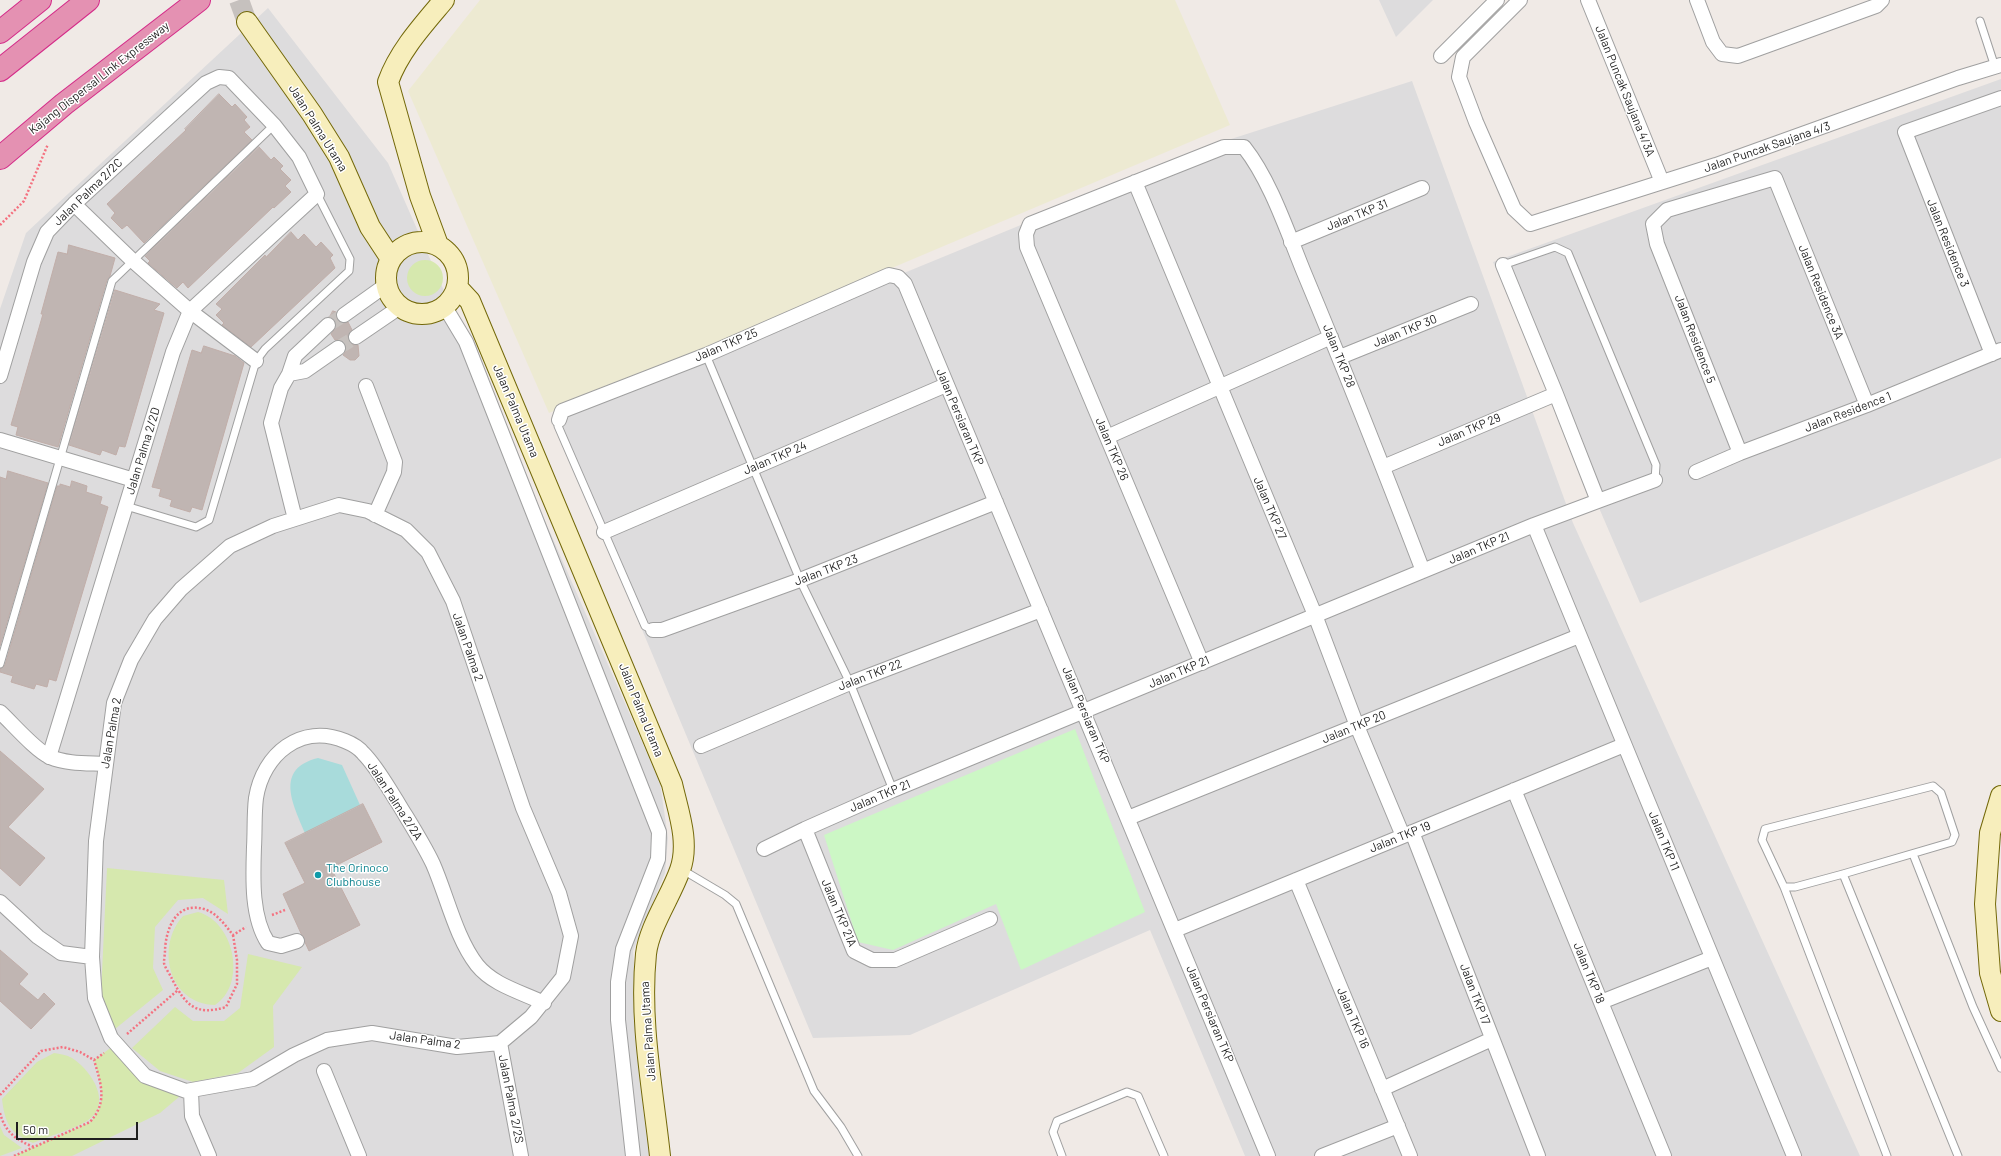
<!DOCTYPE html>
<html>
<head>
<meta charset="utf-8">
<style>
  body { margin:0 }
  #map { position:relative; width:2001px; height:1156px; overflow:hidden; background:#f0eae6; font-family:Barlow,sans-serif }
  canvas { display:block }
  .scale { position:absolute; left:16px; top:1122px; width:122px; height:18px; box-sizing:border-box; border:2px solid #1f1f1f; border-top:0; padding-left:5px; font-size:12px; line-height:14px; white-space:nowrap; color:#1f1f1f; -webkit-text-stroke:3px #fff; paint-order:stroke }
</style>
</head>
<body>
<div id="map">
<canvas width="2001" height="1156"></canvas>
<div class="scale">50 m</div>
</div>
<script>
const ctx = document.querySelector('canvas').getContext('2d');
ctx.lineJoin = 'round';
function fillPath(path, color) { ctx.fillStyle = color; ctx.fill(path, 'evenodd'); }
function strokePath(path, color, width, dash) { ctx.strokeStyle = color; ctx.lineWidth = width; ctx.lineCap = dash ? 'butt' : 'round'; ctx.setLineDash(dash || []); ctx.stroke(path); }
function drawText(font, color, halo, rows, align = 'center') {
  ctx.font = font + ' Barlow,sans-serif'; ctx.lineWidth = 3; ctx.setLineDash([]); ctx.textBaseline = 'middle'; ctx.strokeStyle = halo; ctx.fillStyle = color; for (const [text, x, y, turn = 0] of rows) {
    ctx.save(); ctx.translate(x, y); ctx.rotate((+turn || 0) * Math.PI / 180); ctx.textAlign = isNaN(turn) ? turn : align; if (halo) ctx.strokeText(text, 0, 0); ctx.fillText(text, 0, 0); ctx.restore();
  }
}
fillPath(new Path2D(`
  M1379,0H1433L1396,37Z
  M268,8L388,163L660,783L668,838L665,873L633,951L650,1156H0V309L26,233Z
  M2001,79V458L1640,603L1493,262Z
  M1412,81L1573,523L1860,1156H1245L1150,930L910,1035L813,1038L553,417L1228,140Z`), '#dddcdd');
fillPath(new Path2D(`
  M480,0H1175L1230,125L549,413L408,91Z`), '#edead2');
fillPath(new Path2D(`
  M407 278a18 18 0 1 1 36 0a18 18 0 1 1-36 0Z
  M107,868L224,880L228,914L203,898L178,900L155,927L153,968L163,990L115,1029L101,993Z
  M198,912C235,922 247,985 215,1005C169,1004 155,947 183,916Z
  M248,954L302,967L273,1006L274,1047L238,1073L193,1082L160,1071L132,1048L175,1007L193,1021H224L240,1008Z
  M116,1044L145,1076L186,1091L160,1113L72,1156H14L90,1122C109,1102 101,1084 94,1060Z
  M54,1053C60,1054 67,1055 72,1058C91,1070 114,1104 87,1121C72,1130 49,1136 33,1143C10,1133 5,1124 2,1099L37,1062Z
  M0,1126L4,1135L22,1148L0,1156Z`), '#d6e8ae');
fillPath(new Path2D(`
  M1075,729L1145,912L1021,970L996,904L893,950L858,942L824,835Z`), '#ccf7c5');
fillPath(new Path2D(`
  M318,758L342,765L360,805L305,833C293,804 274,769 318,758Z`), '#a8dbdb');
const building = new Path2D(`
  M219,94L232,107L235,104L247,117L244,120L250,127L244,132L252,140L144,243L127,225L122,229L111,218L115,213L107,204L186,130L185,129Z
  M259,147L271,160L274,157L283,166L280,169L291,180L285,186L291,192L274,208L273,207L188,288L183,282L177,288L148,263L150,261L145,256Z
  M291,232L298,240L304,234L316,247L321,242L333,255L330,258L335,268L251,347L222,325L224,323L216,315L222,309L216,304L265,255L266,257Z
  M69,245L115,258L110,276L107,280L58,447L16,435L18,427L11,425L43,314H41L58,252L67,254Z
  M115,290L160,304L154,310L164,313L125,447L119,446L116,455L102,450L100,455L69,445Z
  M333,311L336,312L337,320L341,323L348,322L352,330L348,338L352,344L358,345L359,356L355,360H350L343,355L346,351L345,343L341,340H335L331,334L336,327L334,320L330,317Z
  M204,346L235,356L244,363L202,510L192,507L190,512L170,506L172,500L159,496L161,489L152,487L192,350L201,353Z
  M8,471L48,483L0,646V477L6,479Z
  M72,481L87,486L86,492L102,497L100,504L108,507L56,681L49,679L47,687L36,684L34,689L11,682L13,676L0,672V669L5,665L57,486H60V484L70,487Z
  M0,751L44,789L8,827L45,858L20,886L0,868Z
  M363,804L382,842L331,868L360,925L309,951L283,894L305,883L285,843Z
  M0,950L28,974L19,984L38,1000L44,993L55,1004L31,1029L0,1001Z`);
fillPath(building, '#c0b5b2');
strokePath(building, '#c1aea9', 1);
strokePath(new Path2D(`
  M328,325L344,315
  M338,348L356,337`), '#c6c1be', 14, [14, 7]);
strokePath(new Path2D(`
  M239,0L247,22`), '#c6c1be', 20, [20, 10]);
const lane = new Path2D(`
  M1980,21L1995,67
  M1503,265L1555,247L1568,253L1656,465L1655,480
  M706,355L800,580L850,683L893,790
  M559,420L558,426L645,626L653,630
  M126,506L196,527L209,520L256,361L265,349L349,271L350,259L317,194
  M0,664L112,281L274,125
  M1913,854L1973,1007L2001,1068
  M681,869L725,895L736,904L814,1091L841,1127L858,1156
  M1843,874L1958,1156
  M1784,887H1795L1843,874L1952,842L1955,835L1941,793L1933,786L1765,829L1762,840L1784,887L1887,1156
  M1062,1156L1053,1132L1057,1121L1127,1092L1138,1096L1164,1156`);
const street = new Path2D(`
  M1520,0L1463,57L1459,77L1476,122L1514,209L1530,224L1716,165L1958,78L2001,65
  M1588,0L1662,182
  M1697,0L1713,42L1722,54L1738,56L1876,6L1882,0
  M1441,56L1497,0
  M1135,182L1315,615L1357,726L1403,836
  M74,204L132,260L190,311L256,361
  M1291,242L1422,188
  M1503,265L1556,394L1598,501L1655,480
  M445,307L466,342L659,832L658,859L623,949L618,982V1020L633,1156
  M344,315L386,285
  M356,337L400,307
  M1992,354L1905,132L2001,98
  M1340,357L1471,304
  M289,374L305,371L338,348
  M0,376L34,262L47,232L74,204L206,83L219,77L229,78L274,125L299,157L317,194L190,311L173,352L49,757
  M366,386L395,462L394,472L375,515
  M559,420L562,411L706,355L889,275L898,277L905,284L1268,1156
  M1107,437L1331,337
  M0,440L134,480
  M1740,453L1657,244L1653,224L1667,210L1775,178L1867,405
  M1383,467L1556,394
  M1696,472L1740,453L1867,405L2001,350
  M339,505L368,511L406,530L428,552L453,601L523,808L559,893L571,936L563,977L531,1017L500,1043L457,1047L372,1033L327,1040L294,1055L253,1079L186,1091L145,1076L111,1038L95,998L92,957L96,841L114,703L131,660L155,619L181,589L230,546L273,526Z
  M295,519L271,423L281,388L289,374L295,356L328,325
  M1534,525L1794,1156
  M604,532L946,385
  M653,630H662L800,580L996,502
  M1202,663L1027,247L1026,234L1030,224L1224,147H1244C1271,181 1288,234 1305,275C1346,373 1385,472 1423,571
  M0,712C13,724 35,750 50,757C67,764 87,763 105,764
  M701,746L850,683L1041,610
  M1514,790L1664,1156
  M1128,818L1579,636
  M805,829L854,951L872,960H895L990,919
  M1412,832L1538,1156
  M764,849L805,829L893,790L1534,525L1598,501
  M1296,880L1410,1156
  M0,902L38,937L61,953L92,957
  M1175,930L1624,745
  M297,941L281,946L268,943C251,917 253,877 254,847C255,831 254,814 256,798C263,754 301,723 345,741C350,743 359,748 363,753C377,767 387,786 398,803C410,823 423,843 433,864C447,896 456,938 477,965C493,985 521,992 544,1003
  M1601,1002L1712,958
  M500,1043L521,1156
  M324,1071L359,1156
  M1382,1089L1492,1039
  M191,1091L192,1116L209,1156
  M1322,1156L1398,1126`);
const secondary = new Path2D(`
  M247,22L312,114L339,157L370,227L391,259
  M386 278a36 36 0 1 1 72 0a36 36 0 1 1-72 0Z
  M438,245L420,196L388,82C399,51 423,25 444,0
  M457,287L470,301L672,784C678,811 690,842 680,870C671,896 649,927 646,954C639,1021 653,1090 660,1156
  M2001,796L1990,833L1985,904L1990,973L2001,1011`);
const highway = new Path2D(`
  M0,32L40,0
  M0,70L88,0
  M0,158L64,104L199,0`);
strokePath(lane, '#a0a0a0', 9);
strokePath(street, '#a0a0a0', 16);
strokePath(secondary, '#736809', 22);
strokePath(highway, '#d42c89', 24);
strokePath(new Path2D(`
  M0,225L24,201L48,144
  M272,915L285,910
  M233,935L237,960V984L226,1007C196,1016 186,1006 172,979C170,974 165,968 164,963C164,959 165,954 165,950C166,929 176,901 204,909C217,913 225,925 233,935L246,927
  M127,1034L178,990
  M0,1095L41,1051L63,1047L80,1052L94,1060L104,1053
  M0,1113C5,1132 16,1140 34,1147
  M14,1156L90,1122C108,1102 101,1084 94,1060`), '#f47280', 2.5, [2, 2]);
strokePath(lane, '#fff', 7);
strokePath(street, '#fff', 14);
strokePath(secondary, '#f7eebc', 20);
strokePath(highway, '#e491b2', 22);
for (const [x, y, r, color] of [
  [318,875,4,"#0f9aa8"]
]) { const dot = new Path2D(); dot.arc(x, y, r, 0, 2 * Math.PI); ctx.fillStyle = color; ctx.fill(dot); strokePath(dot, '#fff', 1.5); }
drawText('12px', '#1f1f1f', '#fff', [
  ["Kajang Dispersal Link Expressway",99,78,-38],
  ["Jalan Puncak Saujana 4/3A",1625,91,68],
  ["Jalan Palma Utama",318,128,58],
  ["Jalan Puncak Saujana 4/3",1767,147,-19],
  ["Jalan Palma 2/2C",88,192,-44],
  ["Jalan TKP 31",1357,215,-22],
  ["Jalan Residence 3",1948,243,68],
  ["Jalan Residence 3A",1821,292,68],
  ["Jalan TKP 30",1405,331,-22],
  ["Jalan Residence 5",1695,339,69],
  ["Jalan TKP 25",726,345,-23],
  ["Jalan TKP 28",1339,356,68],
  ["Jalan Palma Utama",516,411,67],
  ["Jalan Residence 1",1848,412,-21],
  ["Jalan Persiaran TKP",960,417,67],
  ["Jalan TKP 29",1469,430,-23],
  ["Jalan TKP 26",1112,449,67],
  ["Jalan Palma 2/2D",143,451,-73],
  ["Jalan TKP 24",775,458,-23],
  ["Jalan TKP 27",1270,508,67],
  ["Jalan TKP 21",1479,548,-23],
  ["Jalan TKP 23",826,570,-21],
  ["Jalan Palma 2",468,647,71],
  ["Jalan TKP 21",1179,672,-23],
  ["Jalan TKP 22",870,675,-21],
  ["Jalan Palma Utama",641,710,68],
  ["Jalan Persiaran TKP",1086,715,67],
  ["Jalan TKP 20",1354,727,-22],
  ["Jalan Palma 2",111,733,-80],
  ["Jalan TKP 21",880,796,-23],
  ["Jalan Palma 2/2A",395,801,57],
  ["Jalan TKP 19",1400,837,-22],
  ["Jalan TKP 11",1664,841,68],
  ["Jalan TKP 21A",839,913,67],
  ["Jalan TKP 18",1589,973,68],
  ["Jalan TKP 17",1475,994,69],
  ["Jalan Persiaran TKP",1210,1014,67],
  ["Jalan TKP 16",1353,1018,67],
  ["Jalan Palma Utama",648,1031,-94],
  ["Jalan Palma 2",425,1040,8],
  ["Jalan Palma 2/2S",511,1099,79]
]);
drawText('12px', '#0d838f', '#fff', [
  ["The Orinoco",326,868],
  ["Clubhouse",326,882]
], 'left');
</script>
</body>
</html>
